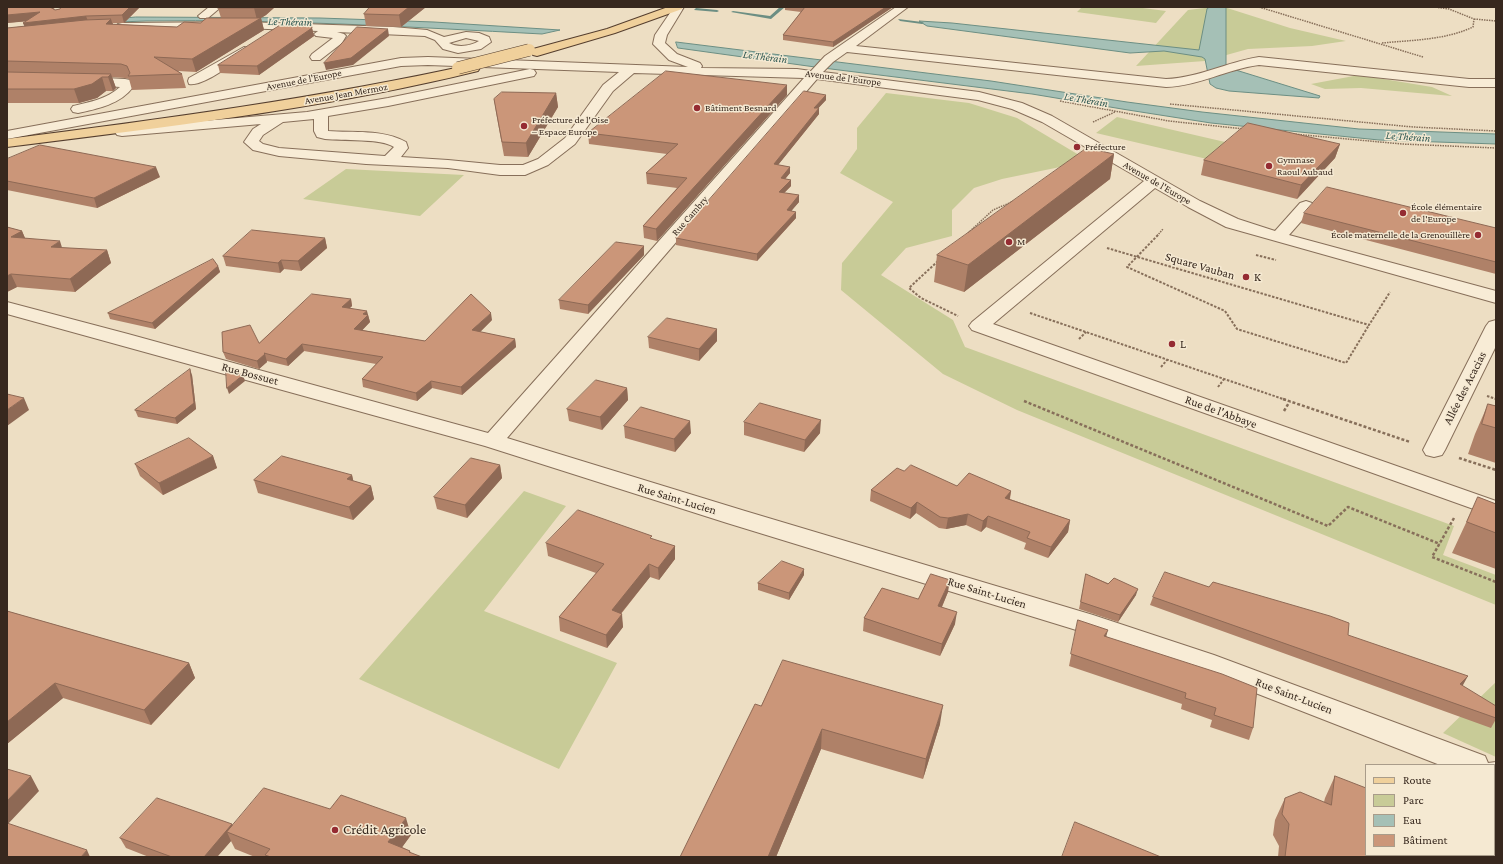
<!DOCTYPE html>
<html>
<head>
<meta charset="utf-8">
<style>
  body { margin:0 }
  #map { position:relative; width:1503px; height:864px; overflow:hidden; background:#eddec3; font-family:"Crimson Pro",serif }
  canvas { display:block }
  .frame { position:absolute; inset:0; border:8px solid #37281e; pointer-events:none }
  .legend { position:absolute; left:1365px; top:764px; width:130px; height:92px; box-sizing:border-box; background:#f5e9d2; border:1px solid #a99c8a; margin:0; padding:5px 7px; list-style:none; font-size:12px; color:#37281e }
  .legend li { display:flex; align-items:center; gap:8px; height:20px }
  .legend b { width:20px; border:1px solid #a99c8a }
</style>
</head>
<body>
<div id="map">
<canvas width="1503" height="864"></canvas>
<div class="frame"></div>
<ul class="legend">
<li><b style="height:5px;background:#f0d09b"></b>Route</li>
<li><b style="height:11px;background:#c8cb97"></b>Parc</li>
<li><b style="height:11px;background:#a5c0b6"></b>Eau</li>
<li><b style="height:11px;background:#cb9679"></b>Bâtiment</li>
</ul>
</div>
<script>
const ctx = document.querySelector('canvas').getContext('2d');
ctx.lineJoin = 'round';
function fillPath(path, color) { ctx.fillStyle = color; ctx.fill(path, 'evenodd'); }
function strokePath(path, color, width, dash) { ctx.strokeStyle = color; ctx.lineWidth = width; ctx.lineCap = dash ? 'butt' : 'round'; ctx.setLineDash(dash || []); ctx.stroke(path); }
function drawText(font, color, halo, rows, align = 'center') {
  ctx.font = font + ' "Crimson Pro",serif'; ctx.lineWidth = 3; ctx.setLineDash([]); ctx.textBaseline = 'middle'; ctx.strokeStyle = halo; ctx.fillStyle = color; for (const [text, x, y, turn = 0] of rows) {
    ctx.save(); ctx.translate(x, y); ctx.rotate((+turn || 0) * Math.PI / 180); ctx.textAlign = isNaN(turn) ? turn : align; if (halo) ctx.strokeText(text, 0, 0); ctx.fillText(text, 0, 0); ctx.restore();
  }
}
fillPath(new Path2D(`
  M1082,7H1135L1166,11L1156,23L1077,12Z
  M1213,7H1224L1290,28L1346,41L1312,46L1248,49L1205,61L1136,66L1188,10Z
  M1359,75L1432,87L1452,96L1361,88L1325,89L1311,84Z
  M886,93L969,103L1017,118L1089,161L1002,179L974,188L952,210V236L906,248L881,275L953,320L965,347L1454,526L1443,555L1496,575V605L1017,410L943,374L841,290L842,263L893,202L840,173L857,149V128Z
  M1117,117L1225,142L1207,159L1096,133Z
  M346,169L464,175L420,216L303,199Z
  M524,491L566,506L484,611L617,663L559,769L359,679Z
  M1496,682V757L1443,733Z`), '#c8cb97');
const water = new Path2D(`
  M1210,7H1226V67L1320,96L1319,98L1229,91L1216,88L1210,84L1205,59L1202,57L1164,51L1130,53L927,26L919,21L952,23L1199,50L1207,9Z
  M136,17L320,18L434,22L560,30L542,34C410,27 278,19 146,21C100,22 53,26 7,29Z
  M676,42L991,81L1127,102L1202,112L1359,129L1496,134V144L1379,140L1211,123L1128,110L1032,94L815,67L678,48Z`);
fillPath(water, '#a5c0b6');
strokePath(water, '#6c8e83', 1);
fillPath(new Path2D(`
  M780,7H785L771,19L731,12L733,11L770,16Z
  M696,8L717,10L719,11L717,12L694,10Z
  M898,19L922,22L924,23L922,24L900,21Z`), '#6c8e83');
const minor = new Path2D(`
  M209,7H221L208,18H200L198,16Z
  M674,7H684L667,35L665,43L677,54L700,63L702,66L701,68L797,69L811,71L825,56L896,7H908L856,46L1166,79C1198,78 1227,62 1259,57L1469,79H1496V87H1469L1259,65C1227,69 1199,86 1166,87L847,52L833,62L823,72L979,92L1022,103L1052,116L1200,201L1238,219L1275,231L1300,203L1306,201L1312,203L1314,206L1312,209L1289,235L1496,291V303L1226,227L1188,207L1155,188L993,324L1496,501V517L972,330L969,326L972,322L1144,181L1042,122L1012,109L978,100L817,79L507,438L745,511L1093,615L1214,655L1485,756L1488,763L1496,762V788L1494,787V765H1440L1194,669L1073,629L727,523L485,446L7,314V302L128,334L488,433L804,78L634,73L613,91L575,144L548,165L525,175H500L448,168L366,164L279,156L253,150L244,142L253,129L261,124L122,136L117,135L115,132L117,129L122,128L307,112L388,98L530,69L534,70L536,73L534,76L388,106L328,116V131C353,133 383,129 406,142L408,148L401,157L448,160L500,165H523L538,159L565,138L603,85L619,72L428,65L401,66L7,139V131L401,58L428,57L688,67L669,60L653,44L655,35ZM314,119V131L317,137L325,139C342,141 381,138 394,147L385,156L279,148L263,144L259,141L263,135L283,122Z
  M243,22L393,27L427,30L444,37L466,32L479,33L489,37L491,42L481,49L458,53L443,49L435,40L425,36L337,32L344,34L346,36L342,43L320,60H312L310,57L312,54L333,38L316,36L314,34L318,31L243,28L122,29L118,28L116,26L118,24L122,23ZM466,38L479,41C471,46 458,48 449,43Z
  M244,47L248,48L250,51L248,54C236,61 203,87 189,84L188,81L189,78Z
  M84,77L125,79L130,80L133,87C121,104 97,109 78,113L73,112L71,109L73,106C90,102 107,99 120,87L79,84L78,81L79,78Z
  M1496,320V346L1445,450L1442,455L1434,457L1426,455L1423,450L1486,326L1489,322Z`);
const major = new Path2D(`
  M668,7H683L682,9L615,33L537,56L533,55L531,52L533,49L607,29Z
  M474,64L478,65L480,68L478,71C324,109 165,127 7,147V139C164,119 320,98 474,64Z`);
strokePath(minor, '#876f5a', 2);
strokePath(major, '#553e2e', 2);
strokePath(new Path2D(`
  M1259,7L1423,57
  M1474,19L1496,21
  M1382,43C1413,40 1445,40 1473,27L1474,19L1449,9L1435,7
  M1060,101L1169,121L1244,129
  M1170,104L1413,127L1496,131
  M1093,122L1115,112
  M1293,134L1402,144L1496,148
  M968,233L993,210L1014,201
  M1157,236L1163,229`), '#876f5a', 1.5, [1.5, 1]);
strokePath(new Path2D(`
  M1158,235L1127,267L1225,311L1237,329L1346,363L1369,325
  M1107,248L1369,325L1390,292
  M1256,255L1276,260
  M938,261L909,288L921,298L958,316
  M1030,313L1286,400
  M1079,339L1086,332
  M1161,367L1167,360
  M1218,387L1224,379
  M1487,396L1496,399`), '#876f5a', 2, [2.5, 1.5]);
strokePath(new Path2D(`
  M1283,399L1410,442
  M1024,401L1328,526L1348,507L1440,544
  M1284,411L1290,401
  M1459,458L1496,470
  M1454,518L1432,557L1496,582`), '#876f5a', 2.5, [3, 2]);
fillPath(minor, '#f8ecd6');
fillPath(major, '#f0d09b');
const majorBridge = new Path2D(`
  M458,68L529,50`);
strokePath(majorBridge, '#553e2e', 13, []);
strokePath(majorBridge, '#f0d09b', 12);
fillPath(new Path2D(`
  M7,7H55L54,9L55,10L60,9L61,7H140L124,23H113V24L177,27L200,23L221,18L218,8L275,7L266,15L261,18L264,30L196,72L178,71L182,74L186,88L132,90L129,79L125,78L112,77L116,88L113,91H106L97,98L79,103H7V28L25,26L23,23L26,21L7,23Z
  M370,7H426L401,27L366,26L364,14Z
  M785,7H893L833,47L783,40V35L801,12L785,10Z
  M311,24L314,36L259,75L220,73L218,65Z
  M556,93L558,107L528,157L504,156L496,112L494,99Z
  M787,95L657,241L644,238L643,226L677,188L647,184L646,173L667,154L589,144L588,133Z
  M826,95V100L818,108L819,114L778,165L790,167V173L785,179L791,180V186L784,193L799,195V202L791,211L796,218L757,261L676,245V238Z
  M1340,144L1335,158L1297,199L1201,175L1204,160Z
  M1114,154L1110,179L964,292L934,282L937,255Z
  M7,159L160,177L97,208L7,190Z
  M1304,213L1496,228V274L1301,223Z
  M7,227L22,231L25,238L62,248L107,250L111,263L75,292L17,287L7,292Z
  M325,238L327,248L301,271L284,269L280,273L226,266L223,256Z
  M644,246V255L588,314L560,309L559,300Z
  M218,266L220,272L155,329L110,319L108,313Z
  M351,299L352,306L350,308L368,315L370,322L362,330L425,341L492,320L480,332L515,339L516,347L462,395L432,388L417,401L363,387L362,379L376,364L304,351L288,366L267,361V362L259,369L226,359L223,352L259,343Z
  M648,337L717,341L699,361L649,348Z
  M192,375L196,409L177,424L138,417L135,410Z
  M627,388L628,400L602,430L569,421L567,409Z
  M1488,404L1496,406V463L1468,454L1475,434Z
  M744,422L820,433L804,452L744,435Z
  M624,426L691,433L675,452L625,438Z
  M213,456L217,468L163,495L140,476L135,464Z
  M500,465L502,478L467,518L437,509L434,497Z
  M904,471L957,486L1011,491L1010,499L1070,520L1068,532L1048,558L1024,549L1026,543L986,527L981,532L966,525L946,529L939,528L916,513L910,519L870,501L871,490Z
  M352,475L353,481L371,486L374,499L353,520L258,493L254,480Z
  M1478,497L1496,504V569L1452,553Z
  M652,539L675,546V559L659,580L650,577L621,614L623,627L607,648L560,631L559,617L596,573L548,556L546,543Z
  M1086,574L1136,595L1118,622L1079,609Z
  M804,575L789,600L758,590V583Z
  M948,592L942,607L955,624L940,656L863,631L864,618L918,599Z
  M1153,597L1463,686L1496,719L1491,728L1150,605Z
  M7,611L189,663L195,678L151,725L63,698L7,744Z
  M1078,620L1106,636L1253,728L1249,740L1210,727L1212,720L1181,709L1182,704L1069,666Z
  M761,706L940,724L923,779L821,749L776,857H680Z
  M1335,776L1366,855H1494V781L1496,777V857H1278L1279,846L1273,835L1275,820L1285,798L1324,802L1325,798Z
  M330,809L411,835L402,847L410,851L411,853L422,857H255L235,849L231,841L217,857H149L126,848L120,838L232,824L233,825Z`), '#af8168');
fillPath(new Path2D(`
  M130,7H140L124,23L122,15Z
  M256,7H275L266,15L261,18L264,30L196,72L192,59L257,20L254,8Z
  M409,7H426L401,27L399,15Z
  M886,7H893L833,47V42Z
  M40,12L42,20L7,23V15Z
  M86,16L89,24L26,30L23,23Z
  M111,19L115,32L106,24Z
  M312,28L314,36L259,75L257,66Z
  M388,29L389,36L353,65L326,70L324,63Z
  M111,74L116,88L113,91L108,77Z
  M102,77L106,91L97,98L79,103L74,89Z
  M787,85V95L657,241L656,229Z
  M556,93L558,107L528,157L526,143Z
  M826,95V100L814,113V108Z
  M819,108V114L774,170V164Z
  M1340,144L1335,158L1297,199L1301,185Z
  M1114,154L1110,179L964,292L968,265Z
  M156,167L160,177L97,208L94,198Z
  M790,167V173L781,184V178Z
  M791,180V186L779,198V192Z
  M799,195V202L787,216V210Z
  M796,212V218L757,261V254Z
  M22,231L27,243L11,237Z
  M325,238L327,248L301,271L298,261Z
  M60,241L64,254L51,247Z
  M644,246V255L588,314V305Z
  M107,250L111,263L75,292L70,279Z
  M281,260L284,269L280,273L278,263Z
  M218,266L220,272L155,329L152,323Z
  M11,274L17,287L7,292V276Z
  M351,299L352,306L343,314L342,307Z
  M367,311L370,322L356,337L354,329L363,314Z
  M491,313L492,320L474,338L472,330Z
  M717,329V341L699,361V349Z
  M515,339L516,347L462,395L461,387Z
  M302,344L304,351L288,366L286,359Z
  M265,354L267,362L259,369L257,361Z
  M190,369L192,375L196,409L177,424L175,418Z
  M243,375L245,381L229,394L227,388Z
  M431,381L432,388L417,401L416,393Z
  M627,388L628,400L602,430L600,417Z
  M24,398L29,410L7,426V410Z
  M821,420L820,433L804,452L805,440Z
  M690,421L691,433L675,452L674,439Z
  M213,456L217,468L163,495L159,483Z
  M500,465L502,478L467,518L465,505Z
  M352,475L355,488L347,479Z
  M371,486L374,499L353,520L349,507Z
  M1011,491L1009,502L1005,498Z
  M917,502L916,513L910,519L911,508Z
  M968,514L966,525L946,529L948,518Z
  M988,516L986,527L981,532L983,521Z
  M1070,520L1068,532L1048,558L1051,547Z
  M675,546V559L659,580L658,568Z
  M649,564L650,577L613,623L612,610Z
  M804,569V575L789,600V593Z
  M950,580L948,592L937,618L938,606Z
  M1138,589L1136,595L1118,622L1120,615Z
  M957,612L955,624L940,656L942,644Z
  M622,614L623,627L607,648L606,635Z
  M1108,630L1105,641L1104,636Z
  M189,663L195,678L151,725L144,710Z
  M1468,676L1463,685L1455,693L1460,684Z
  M55,683L63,698L7,744V722Z
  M943,705L940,724L923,779L926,759Z
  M822,729L821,749L776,857H768Z
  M31,776L39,791L7,825V801Z
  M406,818L411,835L395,857L388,842Z
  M232,824L237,834L227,832L231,841L217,857H204Z
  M87,850L90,857H81Z
  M1448,855H1485L1484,857H1442Z`), '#8e6955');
const building = new Path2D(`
  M7,7H50L55,10L60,9L61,7H130L122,15L86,16L23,23L40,12L7,15Z
  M220,7H256L254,8H218Z
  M370,7H409L399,15L364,14Z
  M803,7H886L833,42L783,35L805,7Z
  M207,18H261L192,59L154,57L182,74L128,76L130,73L127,66L121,64L7,61V28L85,20L111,19L106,24L177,27L184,22L200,23Z
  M282,24H311L312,28L257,66L218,65Z
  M357,27L388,29L351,58L324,63Z
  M666,71L787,85L656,229L643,226L687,178L646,173L678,144L588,133Z
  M7,72L111,74L108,77H102L92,84L74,89H7Z
  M804,91L826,95L814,108H819L774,164L790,167L781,178L791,180L779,192L799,195L787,210L796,212L757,254L676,238Z
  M502,92L556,93L526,143L502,142L494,99Z
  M1248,123L1340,144L1301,185L1204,160Z
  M40,145L156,167L94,198L7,181V159Z
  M1087,148L1114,154L968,265L937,255Z
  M1327,187L1496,228V262L1304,213Z
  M7,227L22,231L11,237L60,241L51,247L107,250L70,279L11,274L7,276Z
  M252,230L325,238L298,261L281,260L278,263L223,256Z
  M616,242L644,246L588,305L559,300Z
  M213,259L218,266L152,323L108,313Z
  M312,294L351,299L342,307L367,311L363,314L368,315L354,329L425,341L471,294L491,313L472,330L515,339L461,387L431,381L416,393L362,379L383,357L302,344L286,359L264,353L265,354L257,361L223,352L222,332L250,325L259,343Z
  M667,318L717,329L699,349L648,337Z
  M190,369L194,403L175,418L135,410Z
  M226,370L243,375L227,388Z
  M596,380L627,388L600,417L567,409Z
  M7,394L24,398L7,410Z
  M760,403L821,420L805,440L744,422Z
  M1488,404L1496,406V428L1482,424Z
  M641,407L690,421L674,439L624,426Z
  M189,438L213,456L159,483L135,464Z
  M282,456L352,475L347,479L371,486L349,507L254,480Z
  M471,458L500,465L465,505L434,497Z
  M911,465L957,486L969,473L1011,491L1005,498L1070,520L1051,547L1027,538L1030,532L988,516L983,521L968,514L948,518L940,517L917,502L911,508L871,490L897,468L904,471Z
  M1478,497L1496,504V533L1467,522Z
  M578,510L652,536L650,538L675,546L658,568L649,564L612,610L622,614L606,635L559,617L604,564L546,543Z
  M782,561L804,569L789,593L758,583Z
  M1165,572L1209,587L1213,582L1330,616L1349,623L1348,635L1468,676L1460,684L1496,706V718L1153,597Z
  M931,574L950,580L938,606L957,612L942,644L864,618L882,588L918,599Z
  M1086,574L1108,584L1114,578L1138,589L1120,615L1081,602Z
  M7,611L189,663L144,710L55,683L7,722Z
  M1078,620L1108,630L1104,636L1222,674L1257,688L1253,728L1214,715L1216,708L1185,698L1186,693L1071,654Z
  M783,660L943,705L926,759L822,729L768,857H680L755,704L761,706Z
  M7,769L31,776L7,801Z
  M1335,776L1366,788V855H1448L1442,857H1285L1289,824L1282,814L1285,798L1300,792L1331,805Z
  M264,788L330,809L341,795L406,818L388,842L410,851L409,852L422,857H271L265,855L270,849L227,832Z
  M157,798L232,824L204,857H172L120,838Z
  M1075,822L1161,857H1062Z
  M7,823L87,850L81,857H7Z
  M1496,826V857H1494L1495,839L1494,840V836H1495Z`);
fillPath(building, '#cb9679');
strokePath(building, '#8e6955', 1);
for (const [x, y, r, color] of [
  [697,108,4,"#952b32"],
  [524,126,4,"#952b32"],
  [1077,147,4,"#952b32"],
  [1269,166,4,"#952b32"],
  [1403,213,4,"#952b32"],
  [1478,235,4,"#952b32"],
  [1009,242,4,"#952b32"],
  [1246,277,4,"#952b32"],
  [1172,344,4,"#952b32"],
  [335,830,4,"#952b32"]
]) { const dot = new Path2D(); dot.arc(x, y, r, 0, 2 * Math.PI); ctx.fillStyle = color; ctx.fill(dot); strokePath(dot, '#f5e9d2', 1.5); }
drawText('10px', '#37281e', '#f5e9d2', [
  ["Avenue de l'Europe",843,78,7],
  ["Avenue de l'Europe",304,80,-11],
  ["Avenue Jean Mermoz",346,94,-10],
  ["Avenue de l'Europe",1157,183,30],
  ["Rue Cambry",690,216,-49]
]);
drawText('10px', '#37281e', '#f5e9d2', [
  ["Bâtiment Besnard",705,108],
  ["Préfecture de l'Oise",532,120],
  ["– Espace Europe",532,132],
  ["Préfecture",1085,147],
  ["Gymnase",1277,160],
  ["Raoul Aubaud",1277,172],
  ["École élémentaire",1411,207],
  ["de l'Europe",1411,219],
  ["École maternelle de la Grenouillère",1470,235,"right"],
  ["M",1017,242]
], 'left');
drawText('italic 11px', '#2d5751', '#f5e9d2', [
  ["Le Thérain",290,22,1],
  ["Le Thérain",765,57,7],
  ["Le Thérain",1086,100,10],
  ["Le Thérain",1408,137,4]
]);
drawText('12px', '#37281e', '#f5e9d2', [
  ["Square Vauban",1200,266,16],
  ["Rue Bossuet",250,374,15],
  ["Allée des Acacias",1465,388,-63],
  ["Rue de l'Abbaye",1221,412,20],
  ["Rue Saint-Lucien",677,499,17],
  ["Rue Saint-Lucien",987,593,17],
  ["Rue Saint-Lucien",1294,696,21]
]);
drawText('12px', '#37281e', '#f5e9d2', [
  ["K",1254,277],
  ["L",1180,344]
], 'left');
drawText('14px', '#37281e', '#f5e9d2', [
  ["Crédit Agricole",343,830]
], 'left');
</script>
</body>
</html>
